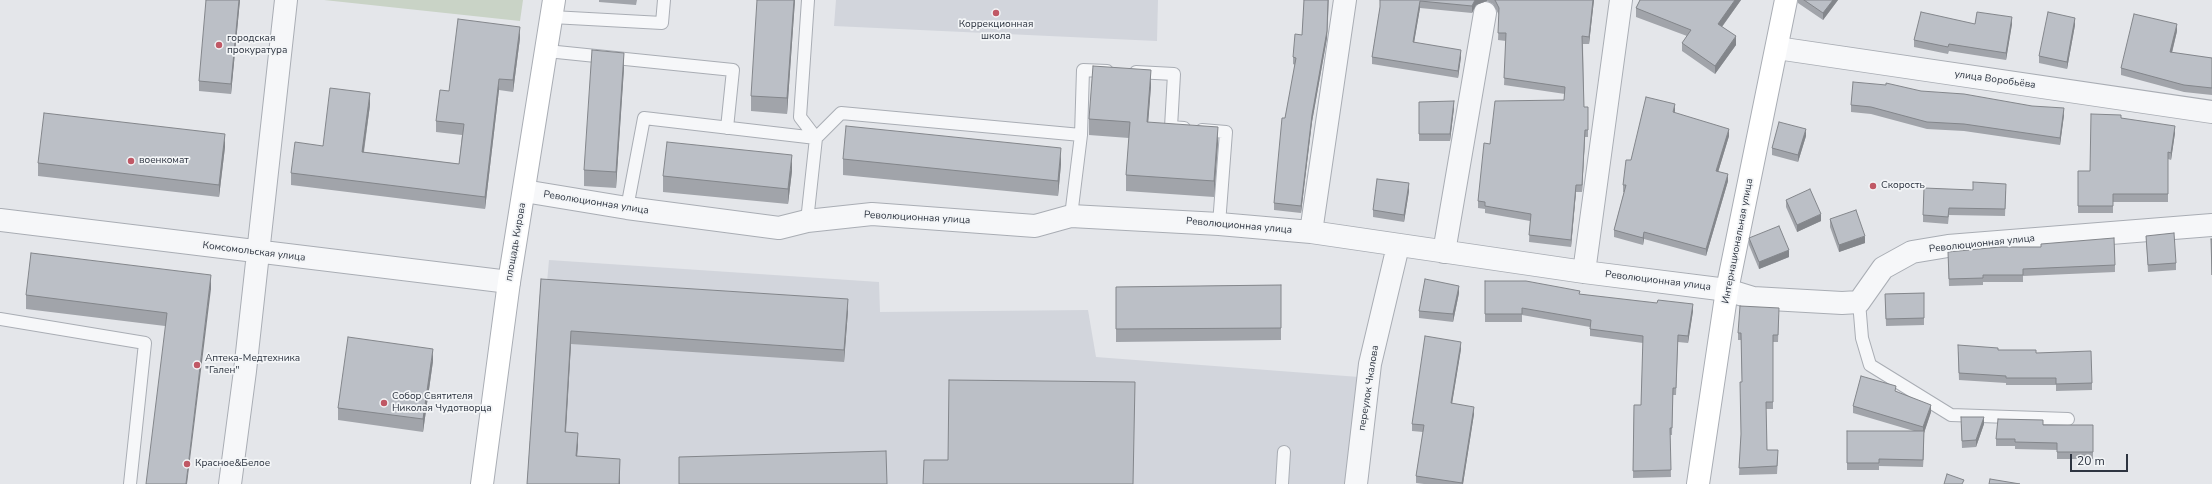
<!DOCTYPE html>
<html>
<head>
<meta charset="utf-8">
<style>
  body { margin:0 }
  #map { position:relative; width:2212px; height:484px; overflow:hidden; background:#e4e6ea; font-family:"Nunito Sans",sans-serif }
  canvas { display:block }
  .scale { position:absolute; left:2070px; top:454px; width:58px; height:18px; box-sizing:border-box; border:2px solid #2d3440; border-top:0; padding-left:5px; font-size:12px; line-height:14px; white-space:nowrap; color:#2d3440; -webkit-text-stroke:3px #f3f5f7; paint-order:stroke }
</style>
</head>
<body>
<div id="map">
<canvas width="2212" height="484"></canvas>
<div class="scale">20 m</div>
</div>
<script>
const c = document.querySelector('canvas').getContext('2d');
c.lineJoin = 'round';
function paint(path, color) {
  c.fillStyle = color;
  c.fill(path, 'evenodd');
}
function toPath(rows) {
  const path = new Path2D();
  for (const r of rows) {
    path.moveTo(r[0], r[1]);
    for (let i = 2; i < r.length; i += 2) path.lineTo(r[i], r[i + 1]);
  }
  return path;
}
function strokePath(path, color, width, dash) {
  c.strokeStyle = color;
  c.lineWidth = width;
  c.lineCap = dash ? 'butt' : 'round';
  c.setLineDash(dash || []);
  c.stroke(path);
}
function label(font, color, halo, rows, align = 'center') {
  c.font = font + ' "Nunito Sans",sans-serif';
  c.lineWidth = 3.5;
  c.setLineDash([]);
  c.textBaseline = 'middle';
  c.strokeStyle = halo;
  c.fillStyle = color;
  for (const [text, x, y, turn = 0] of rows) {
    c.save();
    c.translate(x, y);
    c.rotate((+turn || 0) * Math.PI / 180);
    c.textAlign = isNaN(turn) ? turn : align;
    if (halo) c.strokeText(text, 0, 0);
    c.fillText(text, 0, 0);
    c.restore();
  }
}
const built = toPath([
  [836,0,1158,0,1157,41,834,26],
  [549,260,879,282,880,312,1088,310,1096,357,1359,377,1347,484,529,484]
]);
const green = toPath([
  [324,0,523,0,520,21]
]);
const lane = toPath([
  [552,17,662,23,664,0],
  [547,51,733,70,727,128],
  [1136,72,1174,74,1171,127,1184,128],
  [1202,130,1226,132,1219,224],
  [627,208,644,118,816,138,841,113,1081,135],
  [1071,216,1081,135,1083,70,1107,71],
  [807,221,816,138,800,117,808,0],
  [1859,302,1862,338,1870,365,1951,415,2068,419],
  [0,319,145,343,130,484],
  [1282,484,1284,452]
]);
const street = toPath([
  [1777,48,2212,112],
  [524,191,627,208,779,228,807,221,872,214,1035,226,1071,216,1219,224,1311,232,1584,272,1727,290,1753,298,1842,303,1859,302,1883,268,1912,252,1948,246,2212,225],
  [0,220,509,282],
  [1311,232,1345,0],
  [1444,252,1485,13],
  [1584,272,1621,0],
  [230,484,245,371,286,0],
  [1356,484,1370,364,1398,246]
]);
const secondary = toPath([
  [482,484,509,282,554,0],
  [1698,484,1727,290,1786,0]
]);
const wall = toPath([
  [240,0,231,94,199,91,199,81],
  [599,0,637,0,636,5,599,2],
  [795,0,787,114,751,111,751,96],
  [1304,0,1329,0,1327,38,1312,122,1301,213,1274,210,1274,203,1285,118,1295,65,1293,64,1293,57,1302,35],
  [1380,0,1594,0,1589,44,1583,44,1584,107,1588,114,1588,137,1585,137,1582,192,1576,192,1571,247,1529,242,1530,221,1485,213,1485,209,1478,208,1478,201,1490,144,1564,100,1565,94,1504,85,1506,41,1498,40,1499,15,1493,4,1487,1,1476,5,1472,13,1420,8,1414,42,1461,57,1458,78,1372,64,1372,57,1380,7],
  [1640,0,1741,0,1722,27,1736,45,1715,74,1682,51,1682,43,1687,36,1636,17,1636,8],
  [1798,0,1838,0,1823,20,1798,3],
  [1975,24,2012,24,2006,60,1949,51,1948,54,1914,47,1914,40],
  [2075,25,2067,69,2039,63,2039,56],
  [2177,31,2172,53,2212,58,2212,95,2184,92,2121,75,2121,68],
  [520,38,513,92,499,90,485,209,291,185,291,173,370,105,364,152,459,164,462,135,436,132,436,121,449,91],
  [624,68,616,188,584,186,584,170],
  [1151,86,1148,122,1218,143,1214,197,1126,191,1126,175,1129,138,1089,135,1089,119],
  [1921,91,2064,115,2060,145,1964,131,1927,129,1871,114,1851,112,1851,105],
  [1419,102,1454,108,1450,141,1419,141],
  [1675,111,1674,113,1729,136,1718,172,1728,181,1706,256,1644,239,1643,245,1614,237,1614,230,1624,192,1623,192,1623,185,1631,160],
  [2121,118,2175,133,2171,160,2168,159,2168,202,2113,202,2113,213,2078,213,2078,171,2090,171],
  [1806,136,1798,162,1772,155,1772,148],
  [225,147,219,197,38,176,38,163],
  [843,159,1061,164,1058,196,843,175],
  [792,171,788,204,663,192,663,176],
  [1973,190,2006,191,2005,216,1949,215,1948,224,1923,222,1923,215],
  [1409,191,1404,222,1373,217,1373,210],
  [1786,200,1821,221,1797,232,1786,207],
  [1830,219,1865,243,1839,252,1830,227],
  [2146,236,2176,263,2176,270,2148,272],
  [1749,238,1789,257,1759,269,1749,245],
  [1948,259,2115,265,2115,272,2023,276,2023,282,1983,282,1983,285,1949,286],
  [541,279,848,311,844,362,571,344,566,432,578,445,577,456,620,472,620,484,527,484],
  [1485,281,1580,294,1693,311,1688,343,1678,342,1676,395,1673,395,1672,435,1670,435,1671,477,1633,478,1634,405,1641,405,1643,343,1590,336,1590,327,1522,315,1522,322,1485,322],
  [1281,285,1281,340,1116,342,1116,287],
  [211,289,165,326,26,309,26,295],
  [1459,293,1453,322,1419,318,1419,311],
  [1924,293,1924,325,1886,326,1885,294],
  [1779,315,1778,342,1773,342,1773,409,1766,409,1767,450,1778,457,1777,474,1739,475,1741,436,1742,382,1741,340,1738,340,1738,333],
  [1461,349,1452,403,1474,414,1463,484,1424,484,1416,483,1416,476,1423,432,1412,431,1412,424],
  [1998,350,2036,353,2092,383,2092,390,2056,391,2056,385,2006,385,2006,383,1959,380,1958,352],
  [433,361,423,432,338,420,338,408],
  [1896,391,1931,412,1924,433,1923,467,1879,466,1879,470,1847,470,1847,431,1914,431,1853,413,1853,406],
  [1961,424,1984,424,1976,447,1962,448],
  [2043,425,2093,425,2093,459,2057,459,2057,450,2015,449,2015,446,1996,446,1996,439]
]);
const shadedWall = toPath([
  [239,0,240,0,231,94,231,84],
  [794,0,795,0,787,114,787,98],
  [1328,0,1327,38,1312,122,1301,213,1301,206,1312,115],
  [1475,0,1487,0,1487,1,1476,5,1472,13,1472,6],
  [1593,0,1594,0,1589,44,1589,37],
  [1735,0,1741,0,1718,32,1718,24],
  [1833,0,1838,0,1823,20,1823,13],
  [1420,1,1420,8,1413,49,1413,42],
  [2012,17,2012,24,2006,60,2006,53],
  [2075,18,2075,25,2067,69,2067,62],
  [2177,24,2177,31,2170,60,2170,52],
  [520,27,520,38,513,92,513,80],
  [1736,36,1736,45,1715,74,1715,66],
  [1461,50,1461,57,1458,78,1458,71],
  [624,53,624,68,616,188,616,172],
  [1151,70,1151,86,1147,138,1147,122],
  [499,79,499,90,485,209,485,197],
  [370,93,370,105,362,163,362,152],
  [1454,101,1454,108,1450,141,1450,134],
  [1675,104,1675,111,1673,119,1673,112],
  [2064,108,2064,115,2060,145,2060,138],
  [2175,126,2175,133,2171,160,2171,153],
  [1218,127,1218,143,1214,197,1214,181],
  [1729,129,1729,136,1716,179,1716,171],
  [1806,129,1806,136,1798,162,1798,155],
  [1585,130,1585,137,1582,192,1582,185],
  [225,134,225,147,219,197,219,185],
  [1061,148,1061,164,1058,196,1058,181],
  [792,155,792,171,788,204,788,189],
  [1728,174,1728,181,1706,256,1706,249],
  [1409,183,1409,191,1404,222,1404,215],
  [1576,185,1576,192,1571,247,1571,240],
  [1821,214,1821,221,1797,232,1797,225],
  [1644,232,1644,239,1643,245,1643,238],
  [1865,236,1865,243,1839,252,1839,245],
  [1789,250,1789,257,1759,269,1759,262],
  [211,275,211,289,187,484,186,484],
  [1459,286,1459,293,1453,322,1453,314],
  [848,299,848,311,844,362,844,350],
  [1693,304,1693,311,1688,343,1688,336],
  [571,331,571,344,565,445,565,432],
  [1461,342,1461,349,1451,410,1451,403],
  [433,349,433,361,423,432,423,419],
  [1931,405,1931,412,1924,433,1923,467,1923,427],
  [1474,407,1474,414,1463,484,1462,484],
  [1984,417,1984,424,1976,447,1976,440],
  [578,433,578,445,576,469,576,456],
  [620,459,620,484,619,484]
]);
const building = toPath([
  [206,0,239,0,231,84,199,81,206,0],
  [757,0,794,0,787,98,751,96,757,0],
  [1304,0,1328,0,1327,31,1312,115,1301,206,1274,203,1282,118,1285,118,1296,58,1293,57,1295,34,1302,35,1304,0],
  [1380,0,1475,0,1472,6,1420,1,1413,42,1461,50,1458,71,1372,57,1380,7,1380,0],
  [1495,0,1593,0,1589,37,1582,36,1584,107,1588,107,1588,130,1585,130,1582,185,1576,185,1571,240,1529,235,1531,214,1485,206,1485,202,1478,201,1484,143,1490,144,1495,101,1564,100,1565,87,1504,78,1506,33,1498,33,1499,8,1495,0],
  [1640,0,1735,0,1718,24,1736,36,1715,66,1682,43,1691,30,1636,8,1640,0],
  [1804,0,1833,0,1823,13,1804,0],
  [1921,12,1975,24,1977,12,2012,17,2006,53,1949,44,1948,47,1914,40,1921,12],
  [2048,12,2075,18,2067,62,2039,56,2048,12],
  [2134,14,2177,24,2170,52,2212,58,2212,88,2184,85,2121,68,2134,14],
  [458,19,520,27,513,80,499,79,485,197,291,173,295,142,323,146,330,88,370,93,362,152,459,164,464,124,436,121,440,90,449,91,458,19],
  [592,50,624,53,616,172,584,170,592,50],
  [1093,66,1151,70,1147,122,1218,127,1214,181,1126,175,1130,122,1089,119,1093,66],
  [1853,82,1886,85,1886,83,1921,91,1964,94,2032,106,2064,108,2060,138,1964,124,1927,122,1871,107,1851,105,1853,82],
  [1646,97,1675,104,1673,112,1729,129,1716,171,1728,174,1706,249,1644,232,1643,238,1614,230,1626,185,1623,185,1626,160,1631,160,1646,97],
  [1454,101,1450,134,1419,134,1419,102,1454,101],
  [44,113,225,134,219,185,38,163,44,113],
  [2091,114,2121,115,2121,118,2175,126,2171,153,2168,152,2168,194,2113,194,2113,206,2078,206,2078,171,2090,171,2091,114],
  [1779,122,1806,129,1798,155,1772,148,1779,122],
  [846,126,1061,148,1058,181,843,159,846,126],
  [667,142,792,155,788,189,663,176,667,142],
  [1377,179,1409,183,1404,215,1373,210,1377,179],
  [1973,182,2006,184,2005,209,1949,208,1948,217,1923,215,1924,188,1973,190,1973,182],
  [1810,189,1821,214,1797,225,1786,200,1810,189],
  [1856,210,1865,236,1839,245,1830,219,1856,210],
  [1779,226,1789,250,1759,262,1749,238,1779,226],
  [2174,233,2176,263,2148,265,2146,236,2174,233],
  [2114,238,2115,265,2023,269,2023,275,1983,275,1983,278,1949,279,1948,252,2000,247,2041,247,2041,244,2114,238],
  [2211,239,2212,239,2212,275,2211,239],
  [31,253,211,275,186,484,146,484,167,313,26,295,31,253],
  [541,279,848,299,844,350,571,331,565,432,578,433,576,456,620,459,619,484,527,484,541,279],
  [1425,279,1459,286,1453,314,1419,311,1425,279],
  [1485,281,1526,281,1580,291,1579,294,1657,303,1658,300,1693,304,1688,336,1678,335,1676,388,1673,388,1672,428,1670,428,1671,470,1633,471,1634,405,1641,405,1643,336,1590,329,1591,320,1522,308,1522,314,1485,314,1485,281],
  [1281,285,1281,328,1116,329,1116,287,1281,285],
  [1924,293,1924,318,1886,319,1885,294,1924,293],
  [1740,306,1779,308,1778,335,1773,335,1773,402,1766,402,1767,450,1778,450,1777,466,1739,468,1741,434,1740,382,1742,382,1741,333,1738,333,1740,306],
  [1425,336,1461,342,1451,403,1474,407,1462,483,1416,476,1424,425,1412,424,1425,336],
  [348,337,433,349,423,419,338,408,348,337],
  [1958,345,1998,348,1998,350,2036,350,2036,353,2091,351,2092,383,2056,384,2056,378,2006,378,2006,376,1959,373,1958,345],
  [1861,376,1896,386,1895,391,1931,405,1923,427,1853,406,1861,376],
  [949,380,1135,382,1133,484,923,484,924,460,948,460,949,380],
  [1961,417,1984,417,1976,440,1962,441,1961,417],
  [1998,419,2043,420,2043,425,2093,425,2093,452,2057,452,2057,443,2015,442,2015,439,1996,439,1998,419],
  [1847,431,1924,431,1923,460,1879,459,1879,463,1847,463,1847,431],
  [886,451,887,484,679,484,679,457,886,451],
  [1947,474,1964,480,1962,484,1944,484,1947,474],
  [1990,479,2020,484,1989,484,1990,479]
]);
const markers = [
  [996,13,4,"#c05865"],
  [219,45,4,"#c05865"],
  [131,161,4,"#c05865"],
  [1873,186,4,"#c05865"],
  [197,365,4,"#c05865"],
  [384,403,4,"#c05865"],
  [187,464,4,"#c05865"]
];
const poiNames = [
  ["Коррекционная",996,25,"center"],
  ["школа",996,37,"center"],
  ["городская",227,39],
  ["прокуратура",227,51],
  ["военкомат",139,161],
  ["Скорость",1881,186],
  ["Аптека-Медтехника",205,359],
  ["\"Гален\"",205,371],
  ["Собор Святителя",392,397],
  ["Николая Чудотворца",392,409],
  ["Красное&Белое",195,464]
];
const streetNames = [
  ["улица Воробьёва",1995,80,8],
  ["Революционная улица",596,203,9],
  ["Революционная улица",917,218,3],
  ["Революционная улица",1239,226,5],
  ["Интернациональная улица",1738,241,-79],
  ["площадь Кирова",516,242,-80],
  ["Революционная улица",1982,244,-6],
  ["Комсомольская улица",254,252,7],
  ["Революционная улица",1658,281,7],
  ["переулок Чкалова",1369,388,-81]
];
paint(built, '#d2d5dc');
paint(green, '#c9d3c6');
strokePath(lane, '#a9adb4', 14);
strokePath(street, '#a9adb4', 24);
strokePath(secondary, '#a9adb4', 24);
strokePath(lane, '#f6f7f9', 12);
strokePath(street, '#f6f7f9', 22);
strokePath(secondary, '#fff', 22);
paint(wall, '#a1a4aa');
paint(shadedWall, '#83868b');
paint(building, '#bbbfc6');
strokePath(building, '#83868b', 1);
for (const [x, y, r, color] of markers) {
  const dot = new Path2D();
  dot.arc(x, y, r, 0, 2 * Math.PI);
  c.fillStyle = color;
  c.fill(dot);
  strokePath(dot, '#f3f5f7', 1.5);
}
label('10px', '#2d3440', '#f3f5f7', poiNames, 'left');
label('10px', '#2d3440', '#f3f5f7', streetNames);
</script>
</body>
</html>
